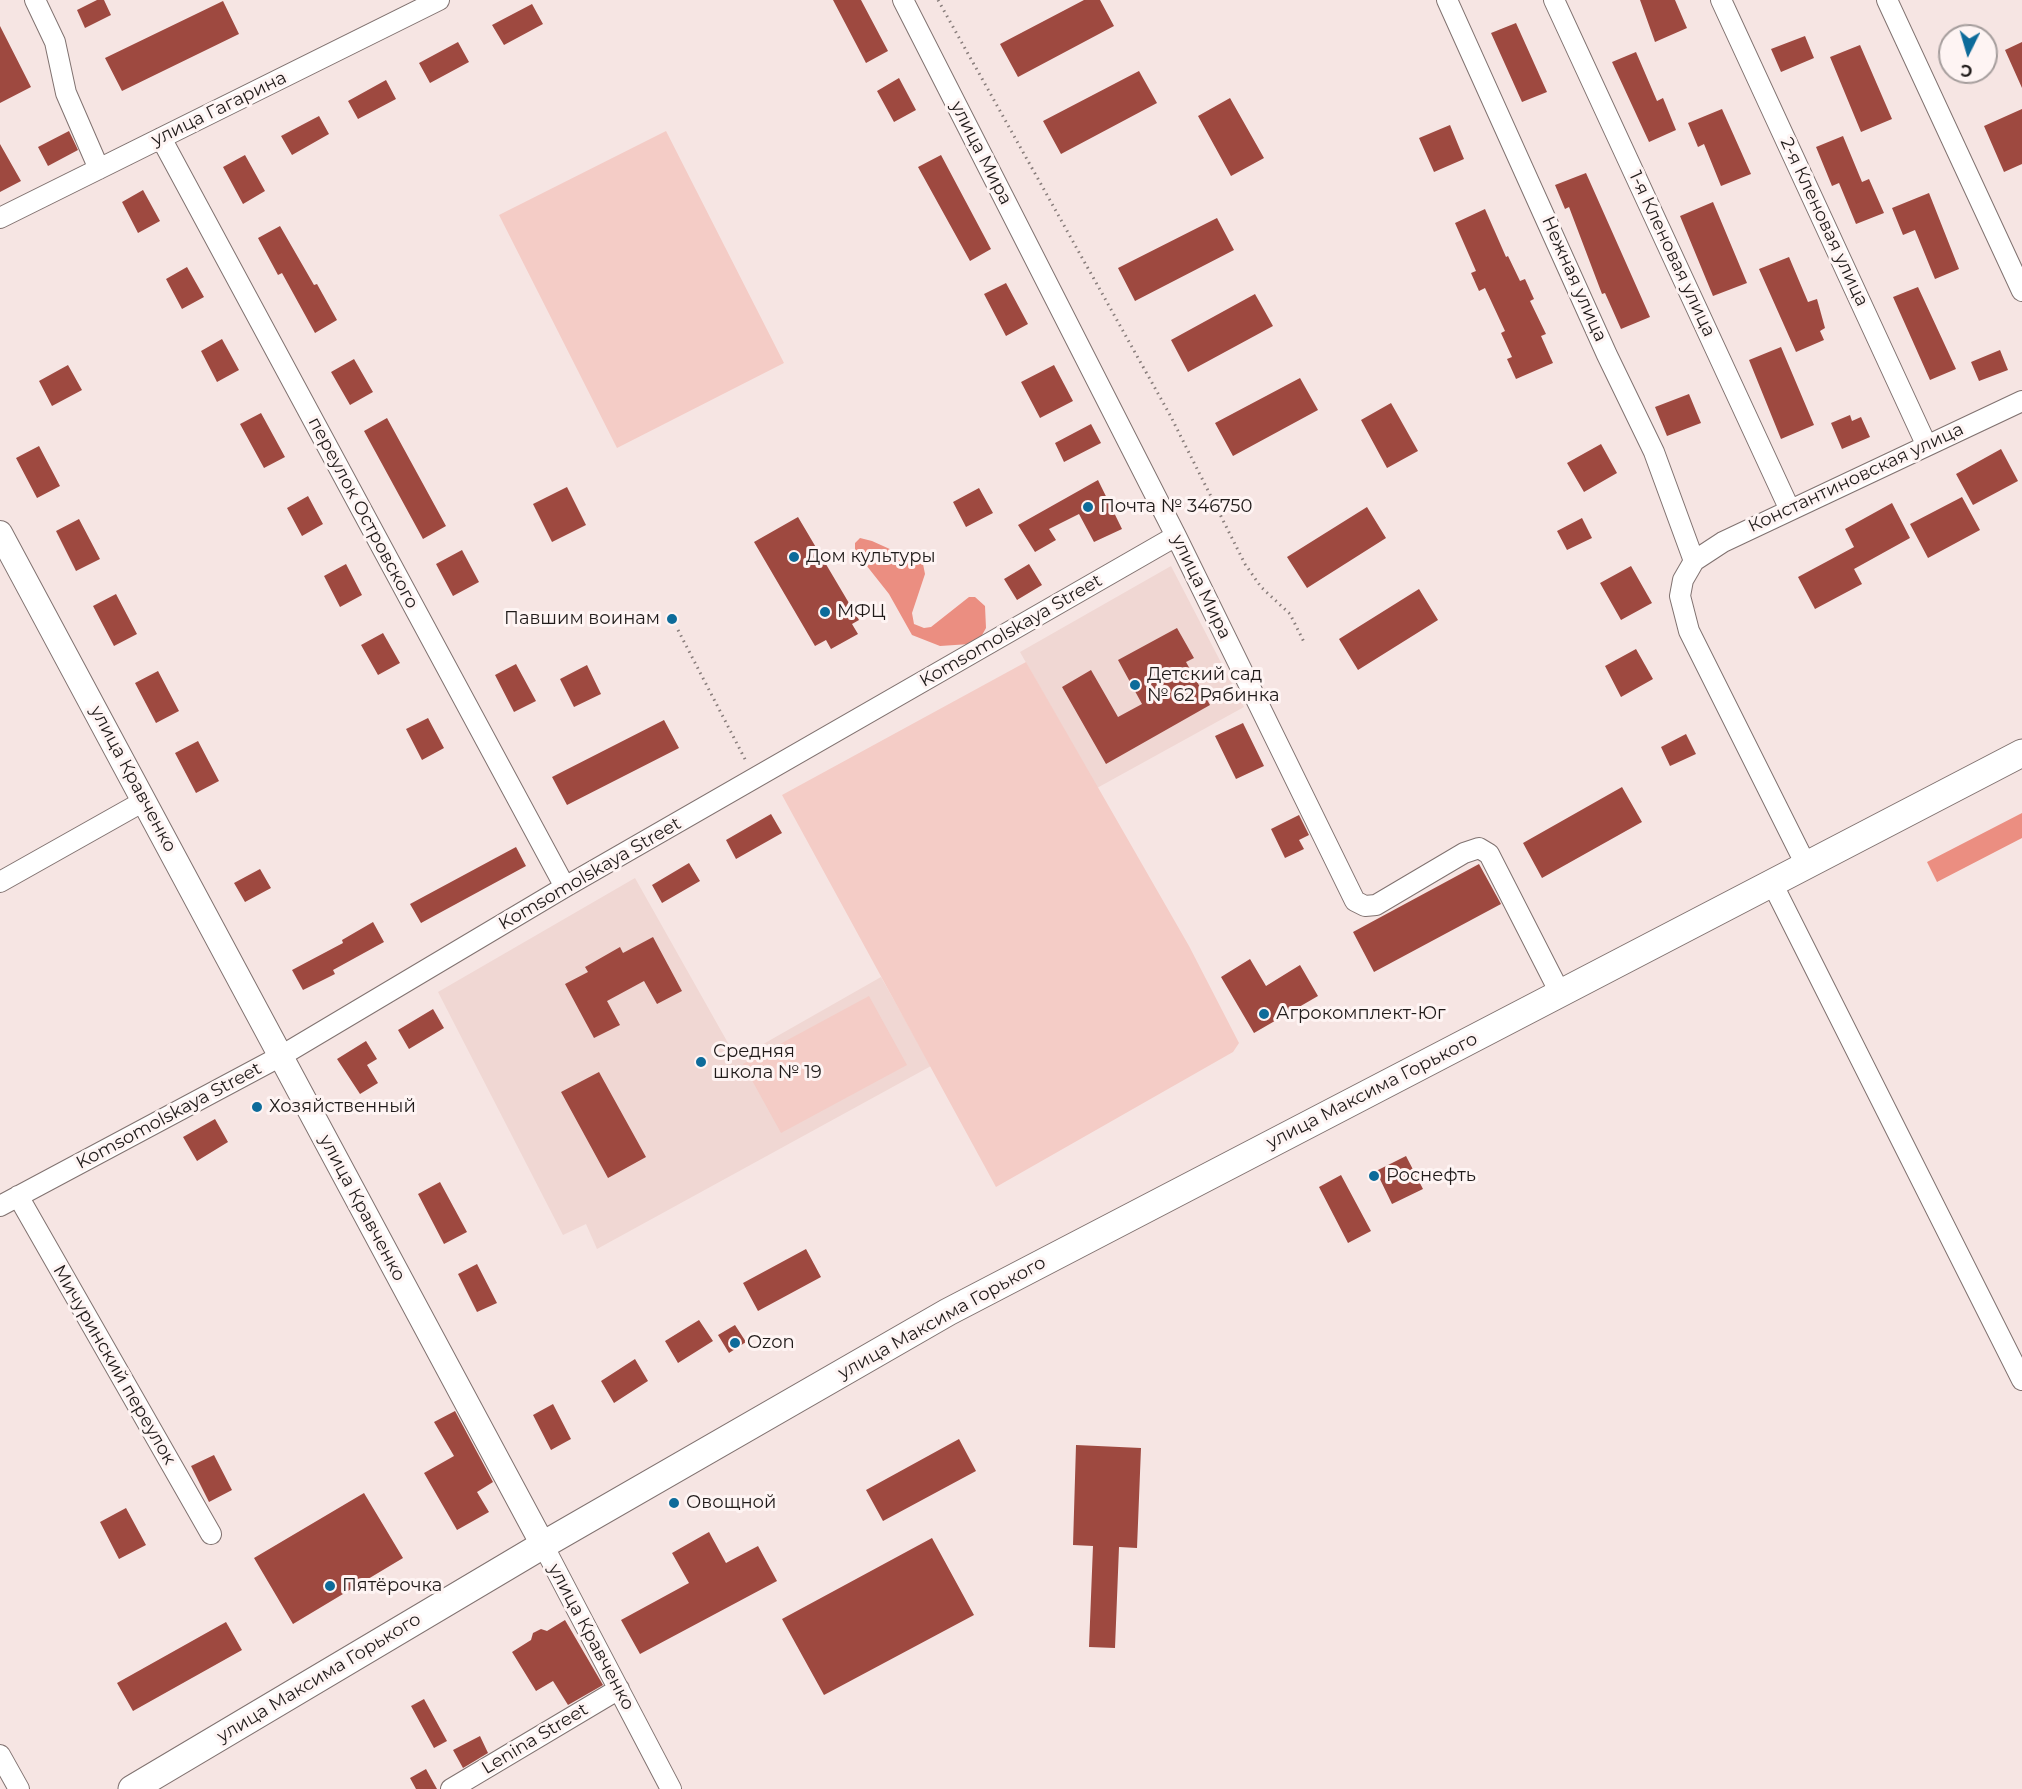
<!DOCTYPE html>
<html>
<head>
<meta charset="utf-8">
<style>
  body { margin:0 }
  #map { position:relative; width:2022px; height:1789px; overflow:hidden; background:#f6e5e3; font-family:Montserrat,sans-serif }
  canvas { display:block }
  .north { position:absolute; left:1938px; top:24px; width:60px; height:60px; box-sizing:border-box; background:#fef4f3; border:2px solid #a59d9c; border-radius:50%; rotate:185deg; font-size:16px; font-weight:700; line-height:24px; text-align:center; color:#201b1a }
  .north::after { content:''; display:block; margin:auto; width:21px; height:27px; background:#0d6b9a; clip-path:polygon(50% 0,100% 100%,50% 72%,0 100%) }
</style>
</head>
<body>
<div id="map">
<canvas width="2022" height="1789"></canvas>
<div class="north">С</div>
</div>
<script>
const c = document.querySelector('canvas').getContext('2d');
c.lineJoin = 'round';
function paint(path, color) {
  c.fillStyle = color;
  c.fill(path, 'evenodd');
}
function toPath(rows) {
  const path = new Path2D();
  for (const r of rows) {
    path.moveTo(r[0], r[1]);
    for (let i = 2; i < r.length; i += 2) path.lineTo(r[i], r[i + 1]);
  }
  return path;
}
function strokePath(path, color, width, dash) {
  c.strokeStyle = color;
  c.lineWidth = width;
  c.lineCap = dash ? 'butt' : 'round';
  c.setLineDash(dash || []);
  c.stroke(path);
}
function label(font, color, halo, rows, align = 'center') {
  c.font = font + ' Montserrat,sans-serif';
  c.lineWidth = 6;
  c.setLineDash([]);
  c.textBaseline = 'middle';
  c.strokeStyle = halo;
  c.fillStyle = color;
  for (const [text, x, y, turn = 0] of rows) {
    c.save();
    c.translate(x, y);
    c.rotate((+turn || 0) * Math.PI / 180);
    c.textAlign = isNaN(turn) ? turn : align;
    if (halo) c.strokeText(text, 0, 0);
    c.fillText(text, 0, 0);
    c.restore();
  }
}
const built = toPath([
  [1171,566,1244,707,1097,788,1020,652],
  [635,878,737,1059,881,977,931,1066,597,1249,586,1224,563,1235,438,992]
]);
const green = toPath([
  [666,131,784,363,617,448,499,215],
  [1026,662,1189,946,1239,1043,1233,1052,996,1187,782,795],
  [869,996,907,1065,781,1133,743,1064]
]);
const forest = toPath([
  [860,538,872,541,923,564,925,574,912,613,914,624,924,628,931,627,969,597,975,597,985,606,986,628,981,637,970,644,940,646,912,635,889,594,855,551,855,543],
  [2022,813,2022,838,1937,882,1927,862]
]);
const building = toPath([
  [97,0,104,0,111,15,85,28,77,10],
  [833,0,861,0,888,51,866,63],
  [1084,0,1100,0,1114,26,1018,77,1000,44],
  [1640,0,1675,0,1687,28,1655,42],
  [223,1,239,34,122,91,105,58],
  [532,4,543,24,504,45,492,25],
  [1516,23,1547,92,1522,102,1491,33],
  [0,26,31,87,0,103],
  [1805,36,1814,58,1781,72,1771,49],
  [458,42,469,62,430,83,419,63],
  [2022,42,2022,88,2005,50],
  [1860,45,1892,119,1861,132,1830,57],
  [1636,52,1657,101,1663,98,1676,130,1649,142,1612,62],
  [1139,71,1157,103,1061,154,1043,121],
  [899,78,916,110,894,122,877,91],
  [386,80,396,99,358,119,348,101],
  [1230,98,1264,158,1231,176,1198,116],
  [1722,109,1751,174,1721,186,1704,144,1698,147,1688,123],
  [2022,109,2022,164,2004,172,1984,126],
  [319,116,329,134,292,155,281,136],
  [1450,125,1464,159,1434,172,1419,138],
  [69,131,78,150,48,166,38,147],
  [1843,136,1862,182,1869,179,1884,213,1856,224,1839,183,1832,186,1816,147],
  [0,144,21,181,0,192],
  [245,155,265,191,243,204,223,167],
  [941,155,991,249,970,261,918,167],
  [1586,173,1650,317,1621,329,1605,293,1602,294,1569,207,1565,209,1555,185],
  [143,190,160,221,138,233,122,202],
  [1929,193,1959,269,1935,279,1915,230,1903,235,1892,208],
  [1713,202,1747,283,1713,296,1680,216],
  [1485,209,1506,257,1508,256,1520,281,1525,279,1534,299,1530,301,1546,334,1541,336,1553,363,1516,379,1507,359,1512,357,1501,333,1505,331,1485,288,1479,291,1471,273,1476,271,1455,223],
  [1217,218,1234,250,1135,301,1118,268],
  [280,226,314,285,317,284,337,320,315,333,282,273,278,275,258,238],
  [1789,257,1808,302,1817,299,1825,328,1820,331,1824,340,1796,352,1759,269],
  [187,267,204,297,182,309,166,279],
  [1006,283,1028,324,1006,336,984,294],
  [1918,287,1956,369,1930,380,1893,297],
  [1255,294,1273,326,1188,372,1171,340],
  [222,339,239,370,217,382,201,351],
  [1781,347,1814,425,1781,439,1749,360],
  [2000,350,2008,370,1979,381,1971,362],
  [354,359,373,392,350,405,331,372],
  [68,365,82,390,52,406,39,381],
  [1054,365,1073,401,1040,418,1021,382],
  [1300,378,1318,410,1233,456,1215,423],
  [1689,394,1701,423,1667,436,1655,407],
  [1391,403,1418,451,1387,468,1361,420],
  [261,413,285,457,264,468,240,424],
  [1850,415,1852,421,1861,417,1870,437,1842,449,1831,423],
  [387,418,446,526,423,539,364,431],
  [1091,424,1101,443,1064,462,1055,443],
  [1601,444,1617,473,1584,492,1567,463],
  [39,446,60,486,37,498,16,458],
  [2001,449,2018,481,1973,505,1956,474],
  [1098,480,1122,529,1094,542,1079,514,1049,529,1056,540,1035,552,1018,525],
  [567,487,586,525,552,542,533,504],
  [979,488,993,513,966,527,953,502],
  [308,496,323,524,302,536,287,508],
  [1962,497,1980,530,1928,558,1910,524],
  [1892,503,1910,538,1854,569,1862,584,1815,609,1798,577,1854,547,1845,529],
  [1367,507,1386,538,1307,588,1287,557],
  [798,517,859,620,852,624,858,634,831,649,826,640,815,646,754,542],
  [1582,518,1592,538,1567,550,1557,531],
  [79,519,100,559,76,571,56,531],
  [462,550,479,582,453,596,436,564],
  [346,564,362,595,340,607,324,576],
  [1029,564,1042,585,1017,600,1004,579],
  [1631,566,1652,603,1621,620,1600,583],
  [1419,589,1438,620,1358,670,1339,639],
  [116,594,137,634,114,646,93,606],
  [1177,628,1194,658,1186,662,1210,705,1106,764,1062,687,1091,670,1118,717,1142,704,1118,660],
  [383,633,400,663,378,675,361,645],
  [1636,649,1653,679,1621,697,1605,666],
  [516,664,536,701,514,712,495,675],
  [587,665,601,694,574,707,560,679],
  [158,671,179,711,156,723,135,683],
  [428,718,444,748,422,760,406,729],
  [664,720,679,748,567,805,552,777],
  [1243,723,1264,766,1236,779,1215,736],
  [1686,734,1696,754,1670,766,1661,747],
  [198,741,219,781,196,793,175,753],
  [1622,787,1642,822,1542,878,1523,843],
  [771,814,782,833,736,859,726,840],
  [1299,815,1309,835,1299,840,1304,849,1285,858,1271,829],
  [516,847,526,866,421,923,410,904],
  [689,863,700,881,662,903,652,885],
  [1479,864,1501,904,1374,972,1353,932],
  [260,869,271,888,245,902,234,883],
  [373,922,384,942,333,970,335,974,303,990,292,970,343,943,342,940],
  [653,937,682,991,657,1004,644,981,607,1001,620,1025,594,1038,565,984,588,972,585,967,620,947,623,953],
  [1250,959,1266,986,1300,965,1318,996,1254,1033,1221,977],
  [433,1009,444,1028,409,1049,398,1030],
  [366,1041,377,1059,367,1065,378,1083,360,1094,337,1059],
  [599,1072,646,1157,608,1178,561,1092],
  [215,1119,228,1142,197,1161,183,1137],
  [1406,1156,1423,1189,1392,1204,1376,1171],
  [1341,1175,1371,1231,1348,1243,1319,1187],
  [440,1182,467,1232,444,1244,418,1194],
  [806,1249,821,1277,758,1311,743,1283],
  [477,1264,497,1303,477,1312,458,1274],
  [699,1320,713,1341,678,1363,665,1341],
  [735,1325,746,1342,729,1353,718,1335],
  [635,1359,648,1381,614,1403,601,1381],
  [553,1404,571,1439,551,1450,533,1415],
  [455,1411,493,1482,477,1492,489,1512,457,1530,424,1473,454,1456,434,1422],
  [959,1439,976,1471,883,1521,866,1490],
  [1076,1445,1141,1448,1137,1548,1119,1547,1115,1648,1089,1647,1093,1546,1073,1545],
  [214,1455,232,1490,209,1502,191,1466],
  [364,1493,403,1558,293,1624,254,1558],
  [126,1508,146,1545,119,1559,100,1522],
  [709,1532,726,1563,758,1546,777,1581,640,1654,621,1620,689,1583,672,1553],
  [932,1538,974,1615,824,1695,782,1619],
  [565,1620,603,1685,568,1705,553,1681,536,1691,512,1652,531,1640,533,1633,541,1629,547,1631],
  [226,1622,242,1650,133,1711,117,1683],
  [424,1699,447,1741,434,1748,411,1706],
  [480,1736,488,1753,463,1768,453,1750],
  [426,1769,437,1789,416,1789,410,1778]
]);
const path = toPath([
  [938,0,1170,415,1245,564,1261,587,1290,614,1305,644],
  [678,630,747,763]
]);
const minor = toPath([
  [35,0,55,42,66,93,99,169],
  [903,0,1176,536,1355,901,1365,906,1376,905,1464,853,1479,848,1489,854,1560,993],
  [1447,0,1607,355,1654,452,1694,561],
  [1554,0,1789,508],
  [1721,0,1926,444],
  [1887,0,2022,291],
  [161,138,565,887],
  [0,218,439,0],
  [1806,865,1689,631,1680,596,1683,580,1694,561,1723,542,2022,401],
  [0,882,144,801],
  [1772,883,2022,1380],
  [18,1196,211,1534],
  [0,1206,281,1056,565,887,1176,536],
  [543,1545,671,1789],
  [0,1755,19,1789],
  [451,1789,619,1689]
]);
const tertiary = toPath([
  [0,533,543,1545]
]);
const secondary = toPath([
  [132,1789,543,1545,948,1312,2022,753]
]);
const markers = [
  [1088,507,6,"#0d6b9a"],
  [794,557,6,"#0d6b9a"],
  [825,612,6,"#0d6b9a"],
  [672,619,6,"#0d6b9a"],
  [1135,685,6,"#0d6b9a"],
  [1264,1014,6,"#0d6b9a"],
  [701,1062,6,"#0d6b9a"],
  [257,1107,6,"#0d6b9a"],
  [1374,1176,6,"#0d6b9a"],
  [735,1343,6,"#0d6b9a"],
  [674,1503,6,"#0d6b9a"],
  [330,1586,6,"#0d6b9a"]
];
const streetNames = [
  ["улица Гагарина",219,109,-26],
  ["улица Мира",981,153,63],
  ["2-я Кленовая улица",1824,222,65],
  ["1-я Кленовая улица",1672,254,65],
  ["Нежная улица",1574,279,66],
  ["Константиновская улица",1856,478,-25],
  ["переулок Островского",363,513,62],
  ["улица Мира",1201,587,64],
  ["Komsomolskaya Street",1011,631,-30],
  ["улица Кравченко",133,779,62],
  ["Komsomolskaya Street",590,874,-30],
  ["улица Максима Горького",1372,1091,-27],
  ["Komsomolskaya Street",169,1116,-28],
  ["улица Кравченко",362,1208,62],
  ["улица Максима Горького",942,1318,-29],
  ["Мичуринский переулок",114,1365,60],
  ["улица Кравченко",591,1637,62],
  ["улица Максима Горького",319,1678,-31],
  ["Lenina Street",535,1739,-31]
];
const poiNames = [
  ["Почта № 346750",1100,507],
  ["Дом культуры",806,557],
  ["МФЦ",837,612],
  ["Павшим воинам",660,619,"right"],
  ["Детский сад",1147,675],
  ["№ 62 Рябинка",1147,696],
  ["Агрокомплект-Юг",1276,1014],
  ["Средняя",713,1052],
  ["школа № 19",713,1073],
  ["Хозяйственный",269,1107],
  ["Роснефть",1386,1176],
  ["Ozon",747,1343],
  ["Овощной",686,1503],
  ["Пятёрочка",342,1586]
];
paint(built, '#f0d7d3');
paint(green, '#f4ccc6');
paint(forest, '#eb8e81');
paint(building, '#9e4940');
strokePath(minor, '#807270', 22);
strokePath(tertiary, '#807270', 26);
strokePath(secondary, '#807270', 29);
strokePath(path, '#887d7b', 3, [1.5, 4.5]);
strokePath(minor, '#fff', 20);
strokePath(tertiary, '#fff', 24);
strokePath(secondary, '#fff', 27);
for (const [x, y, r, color] of markers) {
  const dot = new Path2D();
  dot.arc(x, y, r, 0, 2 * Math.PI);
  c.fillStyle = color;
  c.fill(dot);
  strokePath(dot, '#fef4f3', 2);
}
label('18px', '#201b1a', '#fef4f3', streetNames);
label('18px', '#201b1a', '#fef4f3', poiNames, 'left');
</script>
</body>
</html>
